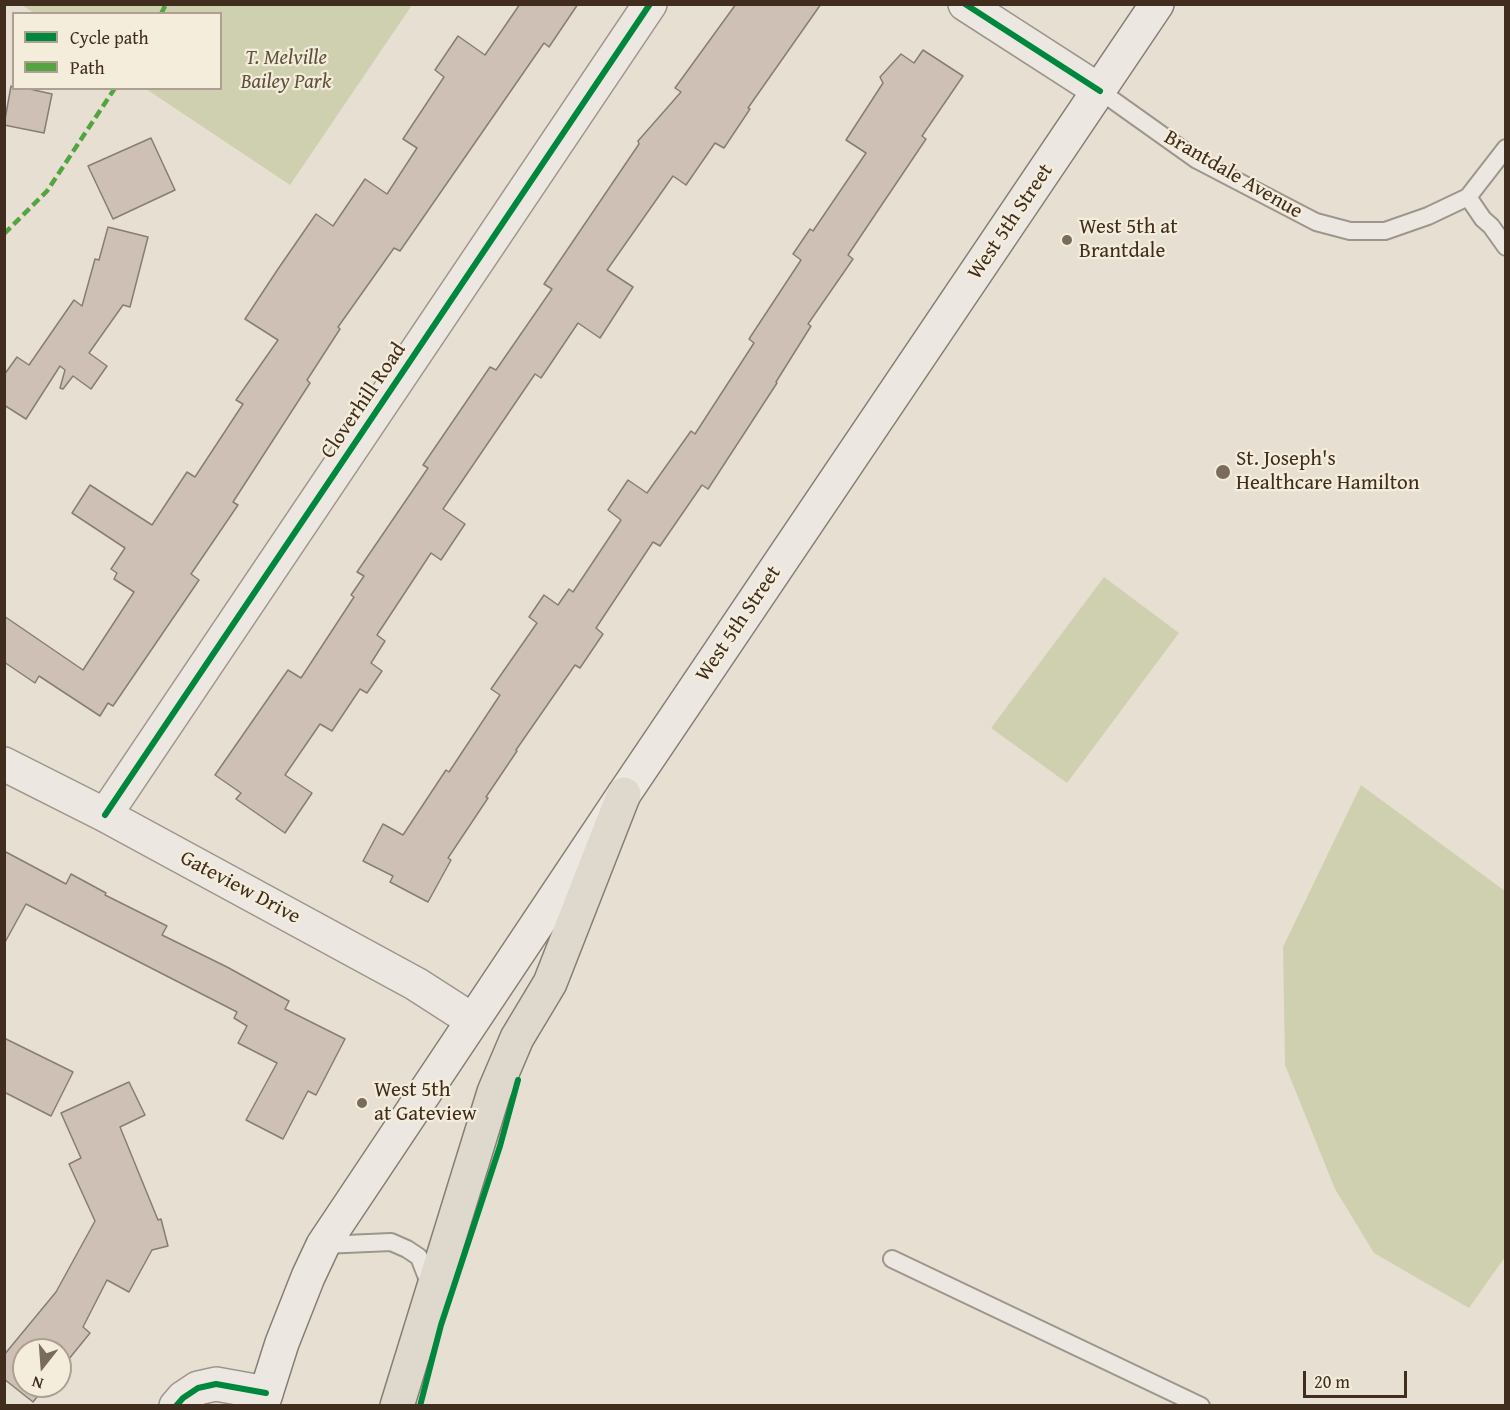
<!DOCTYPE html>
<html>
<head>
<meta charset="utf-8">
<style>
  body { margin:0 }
  #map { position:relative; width:1510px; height:1410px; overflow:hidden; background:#e7e0d2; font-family:"Gentium Book Plus",serif }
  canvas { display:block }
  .frame { position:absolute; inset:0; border:6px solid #402d1e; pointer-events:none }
  .legend { position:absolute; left:12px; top:12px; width:210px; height:78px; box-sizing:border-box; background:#f5eddc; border:2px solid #ada090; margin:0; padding:8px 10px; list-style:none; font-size:18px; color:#402d1e }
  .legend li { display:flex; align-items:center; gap:12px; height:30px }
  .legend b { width:30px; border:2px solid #ada090 }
  .north { position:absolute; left:12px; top:1338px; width:60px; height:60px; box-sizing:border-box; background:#f5eddc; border:2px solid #ada090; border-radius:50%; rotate:197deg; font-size:16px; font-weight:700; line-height:24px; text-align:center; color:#402d1e }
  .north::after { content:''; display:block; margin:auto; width:21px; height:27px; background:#7a6c5d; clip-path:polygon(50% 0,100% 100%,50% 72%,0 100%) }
  .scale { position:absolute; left:1303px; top:1371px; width:104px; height:27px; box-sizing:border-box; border:3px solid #402d1e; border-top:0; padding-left:8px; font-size:18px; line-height:21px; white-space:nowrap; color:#402d1e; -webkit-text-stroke:4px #f5eddc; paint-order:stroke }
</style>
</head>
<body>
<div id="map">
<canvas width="1510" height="1410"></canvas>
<div class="frame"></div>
<ul class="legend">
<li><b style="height:8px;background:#00873e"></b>Cycle path</li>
<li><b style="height:8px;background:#54a441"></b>Path</li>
</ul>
<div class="north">N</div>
<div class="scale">20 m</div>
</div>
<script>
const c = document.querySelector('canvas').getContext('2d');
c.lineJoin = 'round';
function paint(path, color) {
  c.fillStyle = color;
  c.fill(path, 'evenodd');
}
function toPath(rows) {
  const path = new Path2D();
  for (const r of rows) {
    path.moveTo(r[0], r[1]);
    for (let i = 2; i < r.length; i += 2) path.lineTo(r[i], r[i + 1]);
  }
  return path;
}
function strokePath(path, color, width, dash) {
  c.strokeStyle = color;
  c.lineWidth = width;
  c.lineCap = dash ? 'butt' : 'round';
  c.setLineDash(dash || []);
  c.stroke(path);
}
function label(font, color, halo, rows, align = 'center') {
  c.font = font + ' "Gentium Book Plus",serif';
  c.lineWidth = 4.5;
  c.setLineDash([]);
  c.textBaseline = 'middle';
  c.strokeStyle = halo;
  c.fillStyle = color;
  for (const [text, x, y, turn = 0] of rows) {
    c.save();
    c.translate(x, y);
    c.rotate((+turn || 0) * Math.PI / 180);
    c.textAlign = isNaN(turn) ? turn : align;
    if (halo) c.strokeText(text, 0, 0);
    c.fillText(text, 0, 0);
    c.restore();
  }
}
const green = toPath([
  [22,5,412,5,290,185,146,89,220,88,220,14,35,14],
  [1104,577,1179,633,1067,783,991,728],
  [1361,785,1505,891,1505,1257,1469,1308,1374,1253,1335,1189,1285,1065,1283,947]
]);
const building = toPath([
  [520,4,578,4,549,47,544,43,400,251,394,248,338,327,340,329,307,380,310,383,233,502,238,505,191,574,199,580,113,706,108,703,100,716,39,676,35,683,4,662,4,616,83,670,134,592,114,579,117,573,111,569,125,548,72,513,90,485,152,525,187,472,195,477,243,404,236,400,278,340,245,319,278,269,316,214,333,226,365,179,387,194,417,148,403,139,444,77,435,70,458,36,485,55,520,4],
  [736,4,821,4,748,108,750,109,724,148,715,143,686,185,673,176,607,270,633,287,600,338,578,323,541,378,535,374,443,509,465,524,441,560,431,553,377,635,385,641,371,663,382,671,367,693,360,689,332,731,320,724,285,775,312,793,285,833,236,799,241,793,215,775,288,670,301,678,354,597,351,595,364,576,357,572,428,468,423,465,490,367,496,370,552,289,544,284,639,144,638,141,681,92,675,88,736,4],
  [923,50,963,76,922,136,926,139,848,255,853,259,808,324,811,326,776,382,777,383,708,489,702,485,660,546,653,542,596,628,603,634,580,668,575,665,516,750,517,751,486,797,488,798,448,858,451,860,428,902,390,882,393,876,363,861,383,824,403,835,446,770,449,772,500,695,491,689,537,623,529,617,544,595,558,605,569,589,573,592,621,520,608,510,628,480,647,493,691,431,695,434,754,343,749,339,801,260,793,254,810,229,813,231,866,153,846,140,883,83,880,77,901,54,914,63,923,50],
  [11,86,14,88,25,88,52,94,44,133,4,125,11,86],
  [151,138,175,190,113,219,88,166,151,138],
  [108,227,148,237,130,307,123,305,89,353,107,366,91,389,73,376,63,389,60,388,65,370,60,366,26,419,4,405,4,375,17,357,29,365,74,300,82,306,95,259,99,260,108,227],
  [4,851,66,884,71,874,106,893,105,895,167,926,162,935,227,967,289,1001,285,1009,345,1039,316,1095,308,1091,283,1139,246,1120,277,1063,238,1043,247,1026,234,1018,237,1012,26,904,4,944,4,851],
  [4,1038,73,1072,51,1116,4,1092,4,1038],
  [129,1082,145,1115,120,1127,158,1220,161,1219,168,1246,152,1250,129,1292,107,1280,83,1327,90,1333,60,1370,60,1350,24,1350,24,1386,46,1386,33,1402,4,1379,4,1355,56,1292,95,1221,69,1164,81,1158,61,1113,129,1082]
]);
const service = toPath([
  [1100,91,1197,160,1316,222,1350,231,1385,231,1428,216,1468,197,1506,148],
  [1468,197,1483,219,1491,226,1506,247],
  [323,1245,391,1242,407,1249,419,1257,431,1288],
  [892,1259,1201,1406]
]);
const minor = toPath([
  [965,4,1100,91],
  [4,764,105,815,416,984,472,1020],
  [105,815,650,4],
  [176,1406,183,1398,198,1388,216,1384,266,1393]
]);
const secondary = toPath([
  [262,1406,282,1343,308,1277,323,1245,624,794,1157,4]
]);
const primary = toPath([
  [397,1406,494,1092,517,1038,550,983,624,794]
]);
const quiet = toPath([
  [161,14,166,4],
  [4,234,47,191,115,88]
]);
const cycleway = toPath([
  [965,4,1100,91],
  [105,815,650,4],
  [176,1406,183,1398,198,1388,216,1384,266,1393],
  [420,1406,441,1325,500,1146,518,1080]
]);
const markers = [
  [1067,240,6,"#7a6c5d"],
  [1223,472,8,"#7a6c5d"],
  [362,1103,6,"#7a6c5d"]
];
const parkNames = [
  ["T. Melville",286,59],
  ["Bailey Park",286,83]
];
const streetNames = [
  ["Brantdale Avenue",1233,175,30],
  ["West 5th Street",1011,222,-56],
  ["Cloverhill Road",364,401,-56],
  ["West 5th Street",739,624,-56],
  ["Gateview Drive",240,888,28]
];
const poiNames = [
  ["West 5th at",1079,228],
  ["Brantdale",1079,252],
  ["St. Joseph's",1236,460],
  ["Healthcare Hamilton",1236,484],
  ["West 5th",374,1091],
  ["at Gateview",374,1115]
];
paint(green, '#cfd0b0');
paint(building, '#cec0b5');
strokePath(building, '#857e75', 1.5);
strokePath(service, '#9d968d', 20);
strokePath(minor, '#9d968d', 36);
strokePath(secondary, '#857e75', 36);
strokePath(primary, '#857e75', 36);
strokePath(service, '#ece8e1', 16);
strokePath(minor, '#ece8e1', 33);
strokePath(secondary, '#ece8e1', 33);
strokePath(primary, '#dfd8cc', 33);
strokePath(quiet, '#54a441', 4.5, [9, 4.5]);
strokePath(cycleway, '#00873e', 6);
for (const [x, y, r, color] of markers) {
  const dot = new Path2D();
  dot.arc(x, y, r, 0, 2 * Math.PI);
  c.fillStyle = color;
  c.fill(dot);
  strokePath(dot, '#f5eddc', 2);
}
label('italic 21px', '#5f523c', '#f5eddc', parkNames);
label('21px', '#402d1e', '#f5eddc', streetNames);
label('21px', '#402d1e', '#f5eddc', poiNames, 'left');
</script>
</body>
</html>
